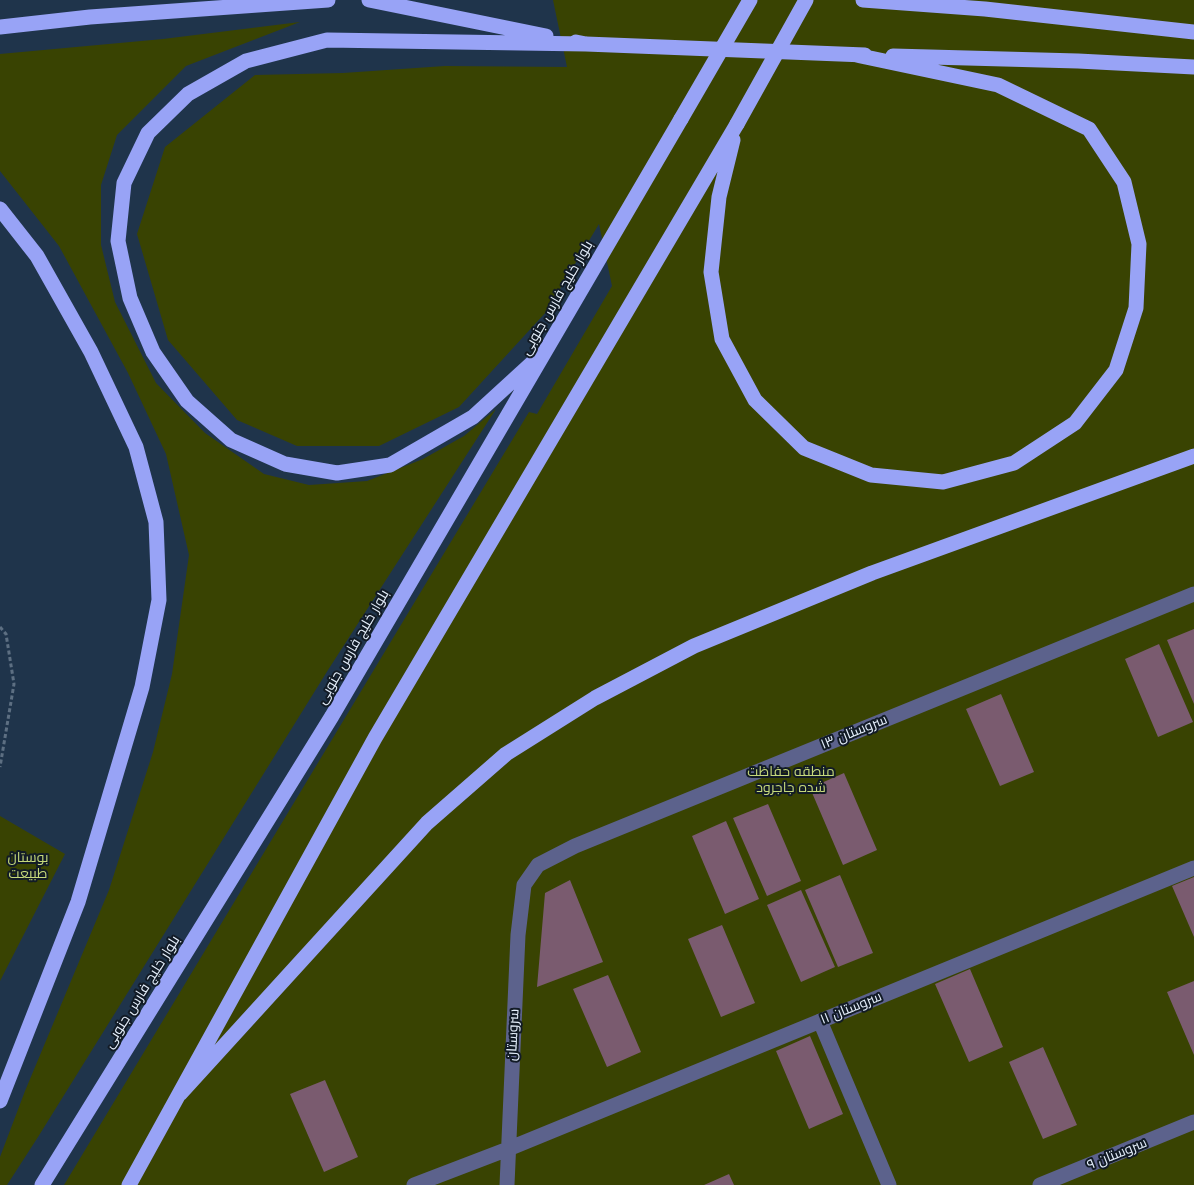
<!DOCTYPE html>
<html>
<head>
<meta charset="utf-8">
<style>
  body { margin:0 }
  canvas { display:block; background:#1f344b }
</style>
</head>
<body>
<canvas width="1194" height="1185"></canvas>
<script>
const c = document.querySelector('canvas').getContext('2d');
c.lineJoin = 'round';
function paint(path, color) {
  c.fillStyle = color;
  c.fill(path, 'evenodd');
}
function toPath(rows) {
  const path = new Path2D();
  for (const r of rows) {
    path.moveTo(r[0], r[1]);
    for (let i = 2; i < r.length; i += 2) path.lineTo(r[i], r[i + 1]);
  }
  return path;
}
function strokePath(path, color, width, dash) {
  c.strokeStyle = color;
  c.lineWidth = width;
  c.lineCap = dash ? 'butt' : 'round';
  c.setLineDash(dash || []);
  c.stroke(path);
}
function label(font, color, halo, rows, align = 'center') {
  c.font = font + ' Inter,Cairo,sans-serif';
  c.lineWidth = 4;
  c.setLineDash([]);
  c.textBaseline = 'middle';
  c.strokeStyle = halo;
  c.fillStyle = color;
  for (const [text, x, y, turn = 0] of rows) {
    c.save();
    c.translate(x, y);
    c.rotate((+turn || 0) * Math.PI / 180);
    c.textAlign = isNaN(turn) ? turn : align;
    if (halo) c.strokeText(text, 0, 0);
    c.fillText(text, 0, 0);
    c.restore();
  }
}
const green = toPath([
  [553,0,1194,0,1194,1185,64,1185,529,412,537,414,612,286,599,224,546,312,459,407,379,446,297,446,237,420,168,340,137,234,165,147,255,75,343,73,445,66,567,67],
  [300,22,186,66,117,135,101,185,101,245,115,302,156,383,205,433,264,474,309,485,367,481,423,459,464,436,496,409,328,670,38,1137,7,1185,0,1185,0,1157,25,1091,109,890,153,752,172,674,189,555,166,454,128,373,59,246,0,171,0,54,163,39],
  [0,816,65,854,0,981]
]);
const building = toPath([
  [1194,629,1194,704,1167,640],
  [1159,644,1193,722,1158,737,1125,659],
  [1001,694,1034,772,1000,786,966,709],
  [844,773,877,850,843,865,810,788],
  [768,804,801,881,767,896,733,818],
  [726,821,759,899,725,914,692,836],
  [840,875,873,953,838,967,805,890],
  [1194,877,1194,937,1172,886],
  [570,880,603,962,537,987,545,893],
  [801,890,835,967,801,982,767,905],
  [722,925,755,1003,721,1017,688,939],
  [970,969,1003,1047,969,1062,935,984],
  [608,975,641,1052,607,1067,573,989],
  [1194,981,1194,1055,1167,992],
  [810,1036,843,1114,809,1129,776,1051],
  [1043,1047,1077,1125,1043,1139,1009,1062],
  [325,1080,358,1157,324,1172,290,1094],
  [729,1174,734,1185,704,1185]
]);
const path = toPath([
  [0,627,6,634,14,684,0,767]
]);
const minor = toPath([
  [820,1021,889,1185],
  [414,1185,508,1149,1194,868],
  [507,1185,518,935,524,885,538,865,575,846,1194,594],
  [1040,1185,1194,1122]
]);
const highway = toPath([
  [369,0,546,36],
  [863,0,985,9,1194,32],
  [0,27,90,17,328,0],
  [576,42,586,44,865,55],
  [893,56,1078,61,1194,67],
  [733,140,719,197,711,272,722,339,755,400,804,448,871,475,943,482,1014,463,1075,423,1116,370,1136,308,1139,244,1124,182,1089,129,998,85,856,55],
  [0,209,37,256,91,352,136,447,156,522,159,600,142,687,78,902,0,1101],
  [532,363,473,417,390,465,337,473,285,464,231,440,187,401,153,352,130,298,118,241,124,183,148,133,188,94,246,61,327,40,586,44],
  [180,1094,427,823,506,754,595,698,694,646,872,573,1194,456],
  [42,1185,332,716,681,119],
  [129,1185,375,738,737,124]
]);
const highwayBridge = toPath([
  [681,119,750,0],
  [737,124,806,0]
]);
const streetNames = [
  ["بلوار خلیج فارس جنوبی",557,298,-60],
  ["بلوار خلیج فارس جنوبی",353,647,-60],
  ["سروستان ۱۳",854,732,-22],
  ["بلوار خلیج فارس جنوبی",142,992,-58],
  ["سروستان ۱۱",851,1008,-22],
  ["سروستان",513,1035,-87],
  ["سروستان ۹",1117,1154,-22]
];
const parkNames = [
  ["منطقه حفاظت",791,772],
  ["شده جاجرود",791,788],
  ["بوستان",28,858],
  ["طبیعت",28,874]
];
paint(green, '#394302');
paint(building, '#7a5b6f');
strokePath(path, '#5d6f82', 3, [4, 2.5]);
strokePath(minor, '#5c628c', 15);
strokePath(highway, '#98a3f6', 15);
strokePath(highwayBridge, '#98a3f6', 15);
label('14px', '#e6f0fc', '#121b26', streetNames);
label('14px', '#c6d97b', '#121b26', parkNames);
</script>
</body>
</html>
